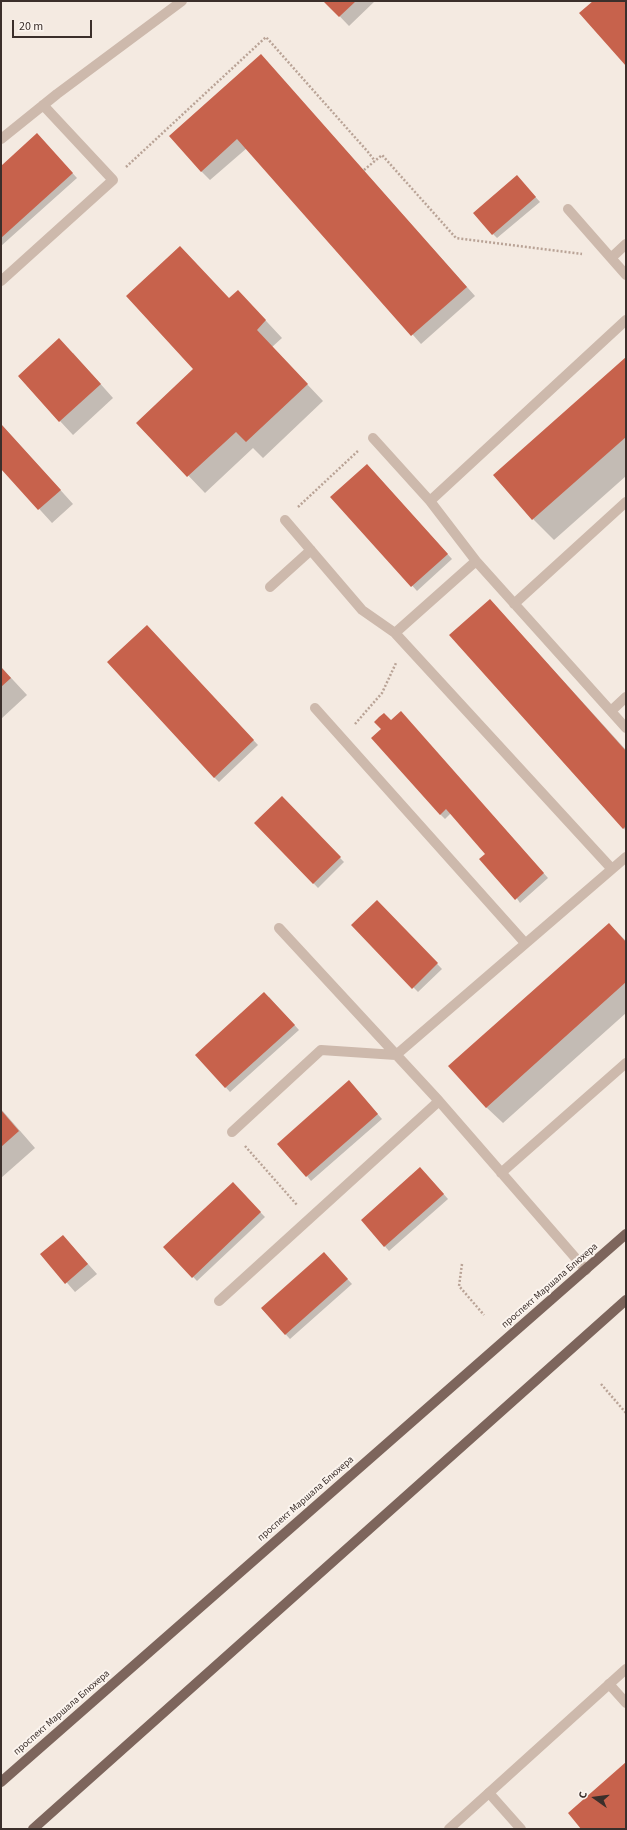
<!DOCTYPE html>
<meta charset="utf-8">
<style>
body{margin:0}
#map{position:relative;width:627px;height:1830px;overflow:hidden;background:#f4eae1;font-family:"Source Sans 3",sans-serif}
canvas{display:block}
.frame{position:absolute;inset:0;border:2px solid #3b2f2b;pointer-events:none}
.north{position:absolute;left:575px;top:1778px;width:40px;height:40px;-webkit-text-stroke:3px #fbf4ee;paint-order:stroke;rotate:284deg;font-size:11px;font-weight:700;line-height:16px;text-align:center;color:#3b2f2b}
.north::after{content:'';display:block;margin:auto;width:14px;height:18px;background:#3b2f2b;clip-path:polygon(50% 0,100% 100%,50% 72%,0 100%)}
.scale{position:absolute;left:12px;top:20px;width:80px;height:18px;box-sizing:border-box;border:2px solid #3b2f2b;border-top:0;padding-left:5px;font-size:12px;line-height:14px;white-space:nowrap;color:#3b2f2b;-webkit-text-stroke:3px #fbf4ee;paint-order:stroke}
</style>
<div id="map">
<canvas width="627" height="1830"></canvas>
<div class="frame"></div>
<div class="north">С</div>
<div class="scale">20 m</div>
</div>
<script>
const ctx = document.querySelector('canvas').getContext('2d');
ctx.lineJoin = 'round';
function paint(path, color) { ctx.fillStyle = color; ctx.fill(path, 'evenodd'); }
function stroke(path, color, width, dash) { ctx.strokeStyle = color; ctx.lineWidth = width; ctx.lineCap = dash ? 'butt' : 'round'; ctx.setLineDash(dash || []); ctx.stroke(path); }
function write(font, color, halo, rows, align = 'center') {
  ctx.font = font + ' "Source Sans 3",sans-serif'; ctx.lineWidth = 4; ctx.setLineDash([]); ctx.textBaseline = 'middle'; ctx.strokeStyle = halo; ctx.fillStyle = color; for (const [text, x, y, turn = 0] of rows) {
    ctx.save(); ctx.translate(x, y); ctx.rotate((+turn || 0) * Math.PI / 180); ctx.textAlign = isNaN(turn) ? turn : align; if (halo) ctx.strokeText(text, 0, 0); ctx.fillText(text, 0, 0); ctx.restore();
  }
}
paint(new Path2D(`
 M325,1H375L349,26Z
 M261,55L475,296L421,344L247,148L210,180L201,171Z
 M41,139L77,178L1,246V167Z
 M521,181L540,202L497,238L493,234Z
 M230,299L254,308L282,338L272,347L323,401L263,458L253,448L205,493L138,423L195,369Z
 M73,353L113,398L73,435L19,377Z
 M626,359V476L554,540L533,519Z
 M1,424L73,504L52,523L1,467Z
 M372,470L452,559L417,591L332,497Z
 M490,600L626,750V831L451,635Z
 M151,631L258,745L219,782L214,777Z
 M1,667L27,695L1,719Z
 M405,717L548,878L520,903L487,854L451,813L445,819L440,814L391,721Z
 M282,798L344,862L318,888L256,823Z
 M377,901L442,969L418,992L352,925Z
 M609,924L626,941V1013L503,1123L486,1107Z
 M269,997L299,1030L230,1092L196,1055Z
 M353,1086L382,1119L311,1181L307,1176Z
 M1,1109L35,1148L1,1178Z
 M425,1173L448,1199L389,1251L362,1220Z
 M233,1184L265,1217L197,1281L165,1247Z
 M63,1236L97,1274L75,1292L42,1254Z
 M328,1258L352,1284L290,1339L262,1309Z`), '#0003');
paint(new Path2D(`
 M323,1H356L339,17Z
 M593,1H626V66L579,13Z
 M261,54L467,287L411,336L237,139L201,172L169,136Z
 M37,133L73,173L1,238V166Z
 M517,175L536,197L492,235L473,213Z
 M180,246L229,298L238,290L266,320L257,330L308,384L246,442L236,432L187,477L136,423L193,369L126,296Z
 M59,338L101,384L59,422L18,376Z
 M626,357V437L532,520L493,475Z
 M1,424L61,490L38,510L1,469Z
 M367,464L448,554L411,587L330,497Z
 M490,599L626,751V826L623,829L449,635Z
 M147,625L254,740L214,778L107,662Z
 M1,667L11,678L1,687Z
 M401,711L544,873L515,900L479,859L485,854L446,809L440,815L371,738L381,729L374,722L379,717L384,713L391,720Z
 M282,796L341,857L313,884L254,823Z
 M377,900L438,963L412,989L351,925Z
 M609,923L626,942V982L486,1108L448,1066Z
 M264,992L295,1025L225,1088L195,1055Z
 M349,1080L378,1114L306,1177L277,1144Z
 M1,1110L19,1131L1,1147Z
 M420,1167L444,1194L384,1247L361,1220Z
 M233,1182L261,1212L192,1278L163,1247Z
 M63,1235L88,1264L65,1284L40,1254Z
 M324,1252L348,1279L285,1335L261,1308Z
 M626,1762V1829H581L568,1813Z`), '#c7624c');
stroke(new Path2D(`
 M126,167L266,37L368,152L375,161
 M364,170L382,155L456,238L582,254
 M298,507L359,450
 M355,724L382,693L396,663
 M245,1146L297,1205
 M462,1264L459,1286L484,1315
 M601,1384L626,1413`), '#b9a396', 2.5, [2, 2]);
stroke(new Path2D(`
 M1,139L57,94L182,1
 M568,209L611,258
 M626,244L611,258L626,275
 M1,281L113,180L43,105
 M373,438L430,501L476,561L626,728
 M430,501L626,320
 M285,520L362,610L395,633L611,868
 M270,587L311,550
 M514,604L626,502
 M395,633L476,561
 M315,708L525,943
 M611,711L626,697
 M279,928L439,1101L586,1270
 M232,1132L321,1050L396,1055L626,857
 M501,1173L626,1063
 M219,1301L439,1101
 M609,1684L626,1703
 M489,1793L521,1829`), '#cdb9ac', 10);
stroke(new Path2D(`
 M449,1829L626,1669`), '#cdb9ac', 10);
stroke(new Path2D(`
 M1,1782L626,1234
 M33,1829L626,1300`), '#7d655c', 10);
write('10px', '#3b2f2b', '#fbf4ee', [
 ["проспект Маршала Блюхера",550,1286,-41],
 ["проспект Маршала Блюхера",306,1499,-41],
 ["проспект Маршала Блюхера",62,1713,-41]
]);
</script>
